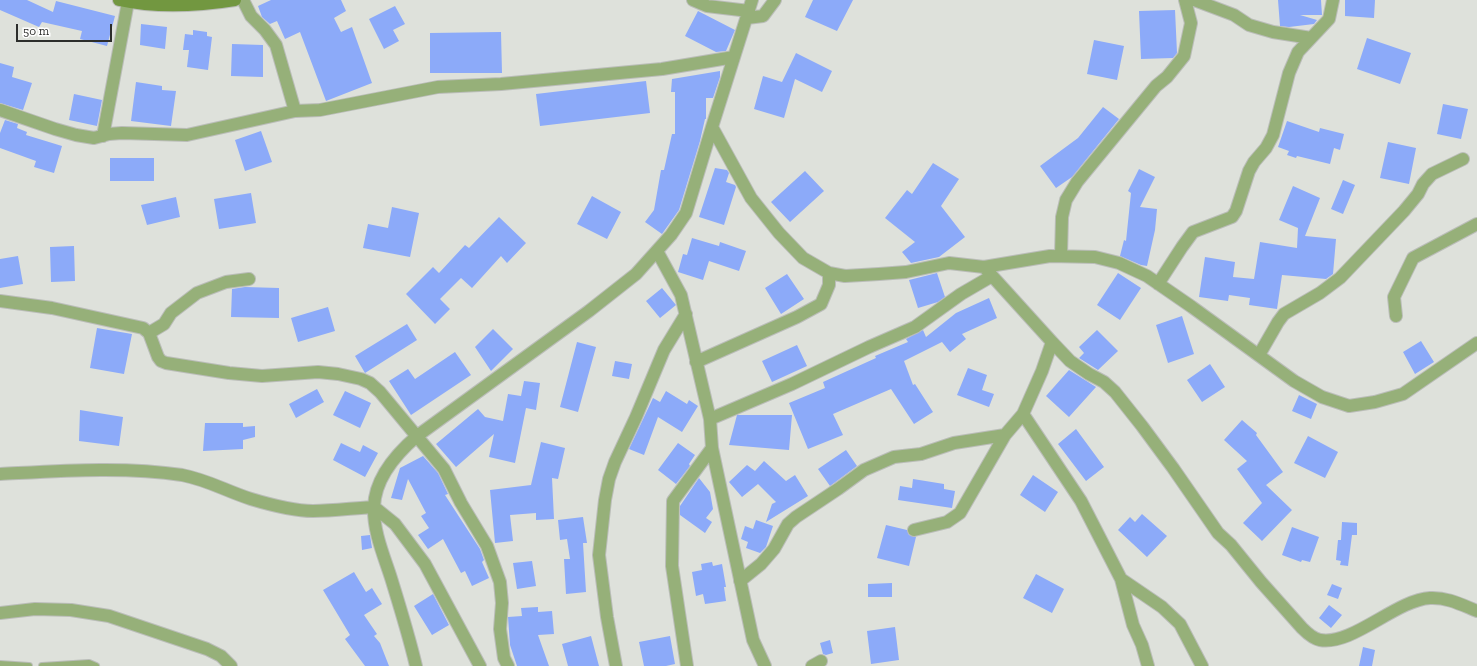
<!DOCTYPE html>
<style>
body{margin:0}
#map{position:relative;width:1477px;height:666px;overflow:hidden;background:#dee1db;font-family:"Zilla Slab",serif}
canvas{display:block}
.scale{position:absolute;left:16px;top:24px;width:96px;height:18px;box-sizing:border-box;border:2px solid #2c2d2b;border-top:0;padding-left:5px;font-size:12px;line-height:14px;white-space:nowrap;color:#2c2d2b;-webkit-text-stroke:3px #fff;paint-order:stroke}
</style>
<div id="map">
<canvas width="1477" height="666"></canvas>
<div class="scale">50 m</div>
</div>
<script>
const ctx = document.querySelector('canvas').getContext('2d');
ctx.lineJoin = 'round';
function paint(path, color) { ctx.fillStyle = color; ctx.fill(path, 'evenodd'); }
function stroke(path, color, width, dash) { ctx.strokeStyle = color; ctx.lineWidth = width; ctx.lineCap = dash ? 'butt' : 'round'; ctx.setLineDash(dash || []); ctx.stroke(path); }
paint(new Path2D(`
 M0,0H27L53,12L56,1L115,16L107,46L80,39L82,31L42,22L39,27L0,10Z
 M271,0H341L346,11L334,18L341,32L352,27L372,83L326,101L300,32L285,39L277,21L270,24L262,17L258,6Z
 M813,0H853L837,31L805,17Z
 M1278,0H1321L1322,15H1300L1317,20L1314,24L1289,27L1280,26Z
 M1345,0H1375L1374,18L1345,16Z
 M395,6L405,24L393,30L399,41L384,49L369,19Z
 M1175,10L1177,53L1173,58L1141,59L1139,11Z
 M698,11L735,30L726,51L716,52L685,36Z
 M141,24L167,27L165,49L140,45Z
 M193,30L207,32V36L212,37L208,70L187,67L189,50H183L185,34L193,35Z
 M501,32L502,73H430V33Z
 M1367,38L1411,53L1400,84L1357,69Z
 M1094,40L1124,46L1117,80L1087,74Z
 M232,44L263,45V77L231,76Z
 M796,53L832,71L822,92L795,79L784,118L754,109L763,76L782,82Z
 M0,63L14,67L12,77L32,83L23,110L0,103Z
 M720,71V77L713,98H706V119H705L700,141L679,210L662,234L645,222L654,210L661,170H664L672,134H675V92H671L672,79Z
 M646,81L650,113L540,126L536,94Z
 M136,82L162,86V90L176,91L171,126L131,121Z
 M74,94L102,100L97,126L69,120Z
 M1443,104L1468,109L1461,139L1437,134Z
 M1103,107L1119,119L1072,177L1056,188L1040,166L1078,138Z
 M5,120L18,124L17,128L27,132L26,135L62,146L54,173L34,167L36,161L0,148V133Z
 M1287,121L1319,132L1320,128L1344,134L1340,150L1334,148L1330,164L1297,156L1296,158L1287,155L1289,151L1278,147Z
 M261,131L272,162L245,171L235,140Z
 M1388,142L1416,148L1409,184L1380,178Z
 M110,158H154V181H110Z
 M933,163L959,179L941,206L965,237L939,257L911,263L902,252L915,242L885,218L907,190L912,194Z
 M715,168L727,170L729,173L726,182L735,185L736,187L724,225L699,217Z
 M1139,169L1155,177L1140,207L1157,209L1155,230L1147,266L1141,265L1120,256L1124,240L1126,241L1131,193L1128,191Z
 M805,171L824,191L790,222L771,202Z
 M1343,180L1355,185L1343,214L1331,209Z
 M1293,186L1320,198L1305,236L1336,239L1333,274L1326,279L1282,275L1277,309L1249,305L1250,298L1229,295L1228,301L1199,297L1205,257L1235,262L1233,277L1254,279L1260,242L1297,248L1298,228L1279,220Z
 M251,193L256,223L219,229L214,199Z
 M592,196L621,212L607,239L577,224Z
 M176,197L180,217L147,225L141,205Z
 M392,207L419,213L410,257L363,248L368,224L388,228Z
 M499,217L526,243L507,263L501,256L472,288L461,278L440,299L450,309L435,324L406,294L433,267L439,273L465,245L469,248Z
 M692,238L719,246L720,242L746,251L739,271L709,261L703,280L678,272L683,254L687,255Z
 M74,246L75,281L51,282L50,247Z
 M18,256L23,284L0,288V259Z
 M937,273L945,297L938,302L918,308L909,280Z
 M1118,273L1141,288L1120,320L1097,305Z
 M787,274L804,299L781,314L765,288Z
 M245,287L279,288V318L231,317L232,289Z
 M662,288L676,305L660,318L646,301Z
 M989,298L997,318L962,334L966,339L950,352L942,342L904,361L913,385L915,384L933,412L914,424L891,389L833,414L843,435L808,449L789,403L825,388L823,382L876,358L875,356L908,342L906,339L923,330L926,337L956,313Z
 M328,307L335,331L298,342L291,318Z
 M1182,316L1194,354L1168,363L1156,325Z
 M407,324L417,340L365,373L355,356Z
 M97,328L132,334L124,374L90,368Z
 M493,329L513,349L491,371L475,347Z
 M1097,330L1118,351L1098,370L1079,358L1084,353L1079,347Z
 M1421,341L1434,362L1415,374L1403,352Z
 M577,342L596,347L578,412L560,407Z
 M797,345L807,366L772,382L762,361Z
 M455,352L471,375L411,415L389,381L408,369L415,379Z
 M615,361L632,364L629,379L612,376Z
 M1210,364L1225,387L1202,402L1187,380Z
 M968,368L987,375L982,390L994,394L989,407L957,395Z
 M1069,370L1096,387L1069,417L1046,396Z
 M524,381L540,383L536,410L526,408L515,463L489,457L494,434L456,467L436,444L478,409L485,417L503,421L508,394L521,396Z
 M317,389L324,402L296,418L289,404Z
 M345,391L371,403L360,428L333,415Z
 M666,391L687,404L689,400L698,406L682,432L658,417L644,455L629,449L653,398L660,402Z
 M1299,395L1317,404L1311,419L1292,411Z
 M80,410L123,417L119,446L79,441Z
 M737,415H792L789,450L729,445Z
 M1242,420L1257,433L1256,435L1283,472L1266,485L1292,510L1262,541L1243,523L1262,503L1237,469L1247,461L1224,440Z
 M205,423H243V427L255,426V437L243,440V449L203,451Z
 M1076,429L1104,467L1086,481L1058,444Z
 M1308,436L1338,452L1325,478L1294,463Z
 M541,442L565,448L558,479L552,478L554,519L536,520V513L510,515L513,541L495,543L490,490L531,485Z
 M341,443L360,452L363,445L378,453L365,477L333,460Z
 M678,443L695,455L689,464L690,466L676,484L658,470Z
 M846,450L857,466L830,486L818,469Z
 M423,456L438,473L448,494L445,495L480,549L484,560L482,562L489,578L472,586L465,571L461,573L443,539L428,549L418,535L429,528L421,516L426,513L408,479L402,500L391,498L400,468Z
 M764,461L786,481L795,475L808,496L766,522L772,504L776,502L758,484L742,497L729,482L747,465L755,471Z
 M1033,475L1058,492L1045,512L1020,495Z
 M699,478L710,492L713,509L706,518L712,522L705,533L680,515V506Z
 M913,479L944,484V489L955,491L952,508L898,500L900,486L912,488Z
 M1142,514L1167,536L1147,557L1118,530L1130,517L1135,522Z
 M583,517L587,543H583L586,592L566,594L564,559H570L567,539L560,540L558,520Z
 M756,520L773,526L766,547L760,553L746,548L748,542L741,539L745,526L753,529Z
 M1342,522L1357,523V535H1352L1348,566L1340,565L1341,561L1336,560L1338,540H1341Z
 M886,525L907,530L909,535L916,537L909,566L877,558Z
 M1292,527L1319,537L1310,562L1302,560L1301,562L1282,555Z
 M370,535L372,548L362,550L361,536Z
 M532,561L536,586L517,589L513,563Z
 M712,562L713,566L722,564L726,587H724L726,601L705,604L703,594L696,596L692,572L702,570L701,564Z
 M354,572L366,592L372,588L382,604L364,615L377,634L374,636L380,643L389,666H365L345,639L350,635L323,590Z
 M1036,574L1064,589L1052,613L1023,598Z
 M892,583V597H868V584Z
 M1332,584L1342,588L1338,599L1327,595Z
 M433,594L449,625L432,635L414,606Z
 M1329,605L1342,615L1331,628L1319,618Z
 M538,607V612L552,611L554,634L538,635L549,666H517L510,645L508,617L522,616L521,608Z
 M895,627L899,660L871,664L867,631Z
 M591,636L599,666H568L562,644Z
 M670,636L675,664L666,666H644L639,642Z
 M830,640L833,653L826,655L823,654L820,643Z
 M1363,647L1375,650L1372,666H1359Z`), '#8caaf9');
const lane = new Path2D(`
 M0,664L29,666
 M42,666L89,663L96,666`);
const street = new Path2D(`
 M243,0L251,16L265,30L276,45L295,111L320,110L438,87L501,84L662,69L734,57
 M693,0L707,6L749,11
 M1194,0L1234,15L1249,25L1273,32L1311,38
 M747,18L763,16L775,0
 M0,110L55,129L76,135L94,138L109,134L122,133L187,135L295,111
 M712,127L751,198L779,233L803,258L829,273L845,276L879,274L906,272L949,263L984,267L1050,256L1095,257L1119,263L1147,276L1192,307L1294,381L1322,397L1349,406L1375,402L1403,394L1477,343
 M103,136L128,2
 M657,251L681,295L710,419L712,448L753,640L765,666
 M1061,256L1062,217L1066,200L1077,182L1156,86L1167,77L1184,56L1191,23L1185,0
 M984,267L1052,342L1042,371L1023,414L1081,501L1121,579L1133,625L1142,645L1148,666
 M1158,284L1182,247L1193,232L1232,217L1236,211L1249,171L1254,162L1266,148L1273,135L1289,73L1298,52L1329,19L1333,0
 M0,301L52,308L143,328L149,333L158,357L161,361L166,363L229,373L262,376L318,372L338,374L361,379L370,383L380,392L444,469L461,503L487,546L500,582L502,603L500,629L504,658L508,666
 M1396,316L1394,297L1413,258L1477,224
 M149,333L164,324L171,313L197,293L226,282L249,279
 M1052,342L1070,361L1089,374L1104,382L1115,392L1142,426L1173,468L1218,533L1231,545L1261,582L1302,628C1307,633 1314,639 1320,640C1352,646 1396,600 1430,598C1447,597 1462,605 1477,611
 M1259,355L1278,322L1284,314L1320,293L1340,278L1404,211L1418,194L1423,184L1432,174L1463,159
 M696,362L797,317L821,304L829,285V273
 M710,419L792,384L869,347L915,327L961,294L992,276
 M0,474C58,471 124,466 182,475C208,480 226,491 251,499C271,505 293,511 313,511C333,511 354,508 374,507L395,524L425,564L480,666
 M914,530L947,522L960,513L1005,435L1023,414
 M1121,579L1162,607L1180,624L1202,666
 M740,581L761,564L774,549L788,524L796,517L838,489L864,470L894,457L921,454L954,443L1005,435
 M0,613L35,609L71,610L109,616L207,649L221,656L231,666
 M416,666C409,636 400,607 391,578C384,556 373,531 374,507C375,478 396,454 417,436L589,311L636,274L671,235L686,213L712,127L752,0
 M616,666L607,617L599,555L605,500L609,479L615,462L636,417L664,350L686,314
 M687,666L672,566L673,501L712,448
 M812,666L821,661`);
const secondary = new Path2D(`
 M119,0C156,8 198,6 235,0`);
stroke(lane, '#babdb8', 8);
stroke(street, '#babdb8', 14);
stroke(secondary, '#babdb8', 14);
stroke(lane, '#96b079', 6);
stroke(street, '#96b079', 12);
stroke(secondary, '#729740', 12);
</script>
